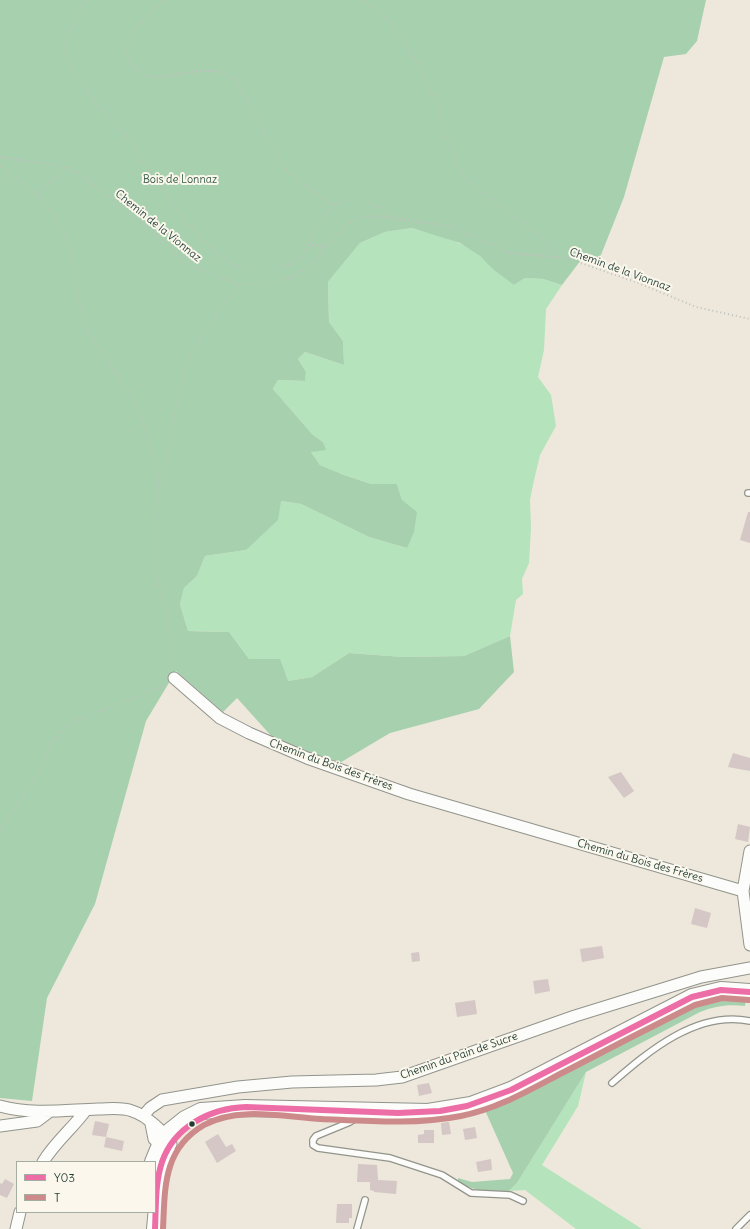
<!DOCTYPE html>
<meta charset="utf-8">
<style>
body{margin:0}
#map{position:relative;width:750px;height:1229px;overflow:hidden;background:#ede8db;font-family:Delius,sans-serif}
canvas{display:block}
.legend{position:absolute;left:16px;top:1161px;width:140px;height:52px;box-sizing:border-box;background:#fbf7ec;border:1px solid #a3ada2;margin:0;padding:5px 7px;list-style:none;font-size:12px;color:#1f3d34}
.legend li{display:flex;align-items:center;gap:8px;height:20px}
.legend b{width:20px;border:1px solid #a3ada2}
</style>
<div id="map">
<canvas width="750" height="1229"></canvas>
<ul class="legend">
<li><b style="height:5px;background:#ed6da6"></b>Y03</li>
<li><b style="height:5px;background:#cc8b8a"></b>T</li>
</ul>
</div>
<script>
const ctx = document.querySelector('canvas').getContext('2d');
ctx.lineJoin = 'round';
function paint(path, color) { ctx.fillStyle = color; ctx.fill(path, 'evenodd'); }
function stroke(path, color, width, dash) { ctx.strokeStyle = color; ctx.lineWidth = width; ctx.lineCap = dash ? 'butt' : 'round'; ctx.setLineDash(dash || []); ctx.stroke(path); }
function write(font, color, halo, rows, align = 'center') {
  ctx.font = font + ' Delius,sans-serif'; ctx.lineWidth = 4; ctx.setLineDash([]); ctx.textBaseline = 'middle'; ctx.strokeStyle = halo; ctx.fillStyle = color; for (const [text, x, y, turn = 0] of rows) {
    ctx.save(); ctx.translate(x, y); ctx.rotate((+turn || 0) * Math.PI / 180); ctx.textAlign = isNaN(turn) ? turn : align; if (halo) ctx.strokeText(text, 0, 0); ctx.fillText(text, 0, 0); ctx.restore();
  }
}
paint(new Path2D(`
 M412,228C435,235 461,240 480,256C492,266 502,276 514,285L525,278L543,279L562,285L546,309L544,350L538,377L551,395L556,426L540,455L534,480L530,500L531,528L529,563L522,579L523,594L516,600L510,636L464,656L403,657L349,653L312,677L288,681L249,659L229,632L188,631L180,604L184,588L197,576L205,556L246,550L281,501L301,504L369,537L407,548L402,500L397,484H371L344,475L320,465L311,452L323,442L312,434L273,389L278,380L305,381L306,372L298,359L305,352L344,365L343,341L329,322L328,282L360,243L385,232Z
 M586,1072L578,1106L542,1165L642,1229H576L525,1190L509,1191L517,1183Z`), '#b5e3bc');
paint(new Path2D(`
 M0,0H706L697,41L686,54L664,57L624,197L597,265L581,260L562,285L543,279L525,278L514,285L494,270L480,256L460,243L412,228L385,232L360,243L328,282L329,322L343,341L344,365L305,352L298,359L306,372L305,381L278,380L273,389L312,434L323,442L326,450L311,452L320,465L344,475L371,484H397L402,500L417,512L414,532L407,548L369,537L301,504L281,501L278,520L246,550L205,556L197,576L184,588L180,604L188,631L229,632L249,659H280L288,681L312,677L349,653L403,657L464,656L510,636L514,672L479,709L390,733L338,764L274,739L237,698L223,712L176,671L146,721L95,904L47,998L32,1101L0,1098Z
 M709,997H746L745,1006C728,1004 715,1006 700,1012L586,1072L517,1183L509,1191C488,1191 476,1193 458,1181V1178L472,1182L510,1179L513,1173L484,1108Z`), '#a7d1ae');
paint(new Path2D(`
 M748,512H750V543L740,540Z
 M733,753L750,758V771L728,767Z
 M621,772L634,791L624,798L608,777Z
 M738,824L750,827L748,842L735,839Z
 M695,908L711,913L707,928L691,924Z
 M602,946L604,958L582,962L580,949Z
 M419,952L420,961L412,962L411,953Z
 M548,979L550,991L535,994L533,981Z
 M475,1000L477,1014L457,1017L455,1003Z
 M429,1083L432,1093L419,1096L417,1085Z
 M95,1121L109,1124L106,1137L92,1135Z
 M449,1122L451,1134L442,1135L441,1123Z
 M475,1127L477,1138L465,1140L463,1129Z
 M424,1130H434V1143H418V1135L424,1134Z
 M218,1134L226,1147L232,1144L236,1151L217,1163L205,1142Z
 M106,1137L124,1141L122,1151L104,1147Z
 M491,1159L492,1170L478,1172L476,1162Z
 M358,1164L377,1165L378,1180L397,1181L396,1194L374,1192V1191L370,1190V1182H357Z
 M5,1179L14,1184L7,1198L0,1195V1183L2,1184Z
 M337,1204H352V1218H349V1223H336Z`), '#d4c7c5');
const service = new Path2D(`
 M748,493H750
 M612,1083C649,1051 697,1010 750,1021
 M361,1115L350,1122L316,1136L313,1140V1145L318,1148L390,1158L442,1175L471,1193L510,1195L523,1201
 M357,1229L365,1200
 M736,1229L750,1215`);
const minor = new Path2D(`
 M174,678L220,718L249,733L307,758L409,794L743,891
 M750,851L743,891L750,945
 M0,1106C33,1115 65,1110 98,1109C109,1109 122,1107 132,1111C146,1115 164,1132 171,1144
 M143,1116L150,1108L162,1100L238,1087L292,1082L376,1080L402,1077L575,1016L701,977L750,968
 M151,1124L154,1139L167,1148
 M0,1126L37,1121L49,1112
 M43,1162C55,1142 73,1128 86,1110
 M16,1229L20,1212`);
const secondary = new Path2D(`
 M153,1162L160,1145L170,1131L185,1119L201,1111L245,1108L428,1112L471,1105L511,1090L692,997L721,990L750,992
 M155,1229L160,1174L167,1151`);
stroke(service, '#92948c', 8);
stroke(minor, '#92948c', 13);
stroke(secondary, '#92948c', 18);
stroke(new Path2D(`
 M87,0C78,14 62,35 65,52C73,86 104,109 125,135C152,170 206,268 254,271C271,272 289,267 301,255C309,248 313,236 318,226C340,188 365,196 395,218
 M164,0C150,13 121,35 128,56C142,95 183,67 212,71C221,71 227,75 235,80L283,166L295,178L335,206
 M362,0C395,16 427,78 439,112C447,136 453,165 471,184L545,240L557,256
 M0,157L67,167L88,179L196,268L239,284L266,285L292,277L312,264L338,233L353,220L363,217L379,216L452,227L510,253L566,258L636,282L696,307L750,319
 M0,166L37,195L55,215L70,248L75,267L81,313L86,328L130,395L140,414L157,470L159,487L154,554L156,575L168,619L173,668
 M37,195L67,167
 M308,245L328,246
 M159,486C175,446 172,401 188,361C200,332 221,310 239,284
 M0,829L34,780L54,739L65,729L78,720L166,685`), '#bdc0bc', 2, [1, 3]);
stroke(service, '#fcfcfa', 5.5);
stroke(minor, '#fcfcfa', 11);
stroke(secondary, '#fcfcfa', 16);
stroke(new Path2D(`
 M155,1229C156,1207 155,1183 162,1162C174,1127 210,1108 246,1107L398,1113L440,1111L467,1106L511,1090L692,997L721,990L750,992`), '#ed6da6', 6);
stroke(new Path2D(`
 M163,1229C165,1187 163,1149 204,1125C238,1106 284,1117 321,1119C367,1121 415,1125 461,1116C498,1109 531,1089 564,1072C608,1049 651,1027 695,1005L722,998L749,1000`), '#cc8b8a', 6);
for (const [x, y, r, color] of [
 [192,1124,3.5,"#1f3d34"]
]) { const dot = new Path2D(); dot.arc(x, y, r, 0, 2 * Math.PI); ctx.fillStyle = color; ctx.fill(dot); stroke(dot, '#fbf7ec', 1.5); }
write('11px', '#345d4a', '#fbf7ec', [
 ["Bois de Lonnaz",180,180]
]);
write('11px', '#1f3d34', '#fbf7ec', [
 ["Chemin de la Vionnaz",158,226,39],
 ["Chemin de la Vionnaz",620,270,20],
 ["Chemin du Bois des Frères",331,765,20],
 ["Chemin du Bois des Frères",640,861,16],
 ["Chemin du Pain de Sucre",459,1056,-19]
]);
</script>
